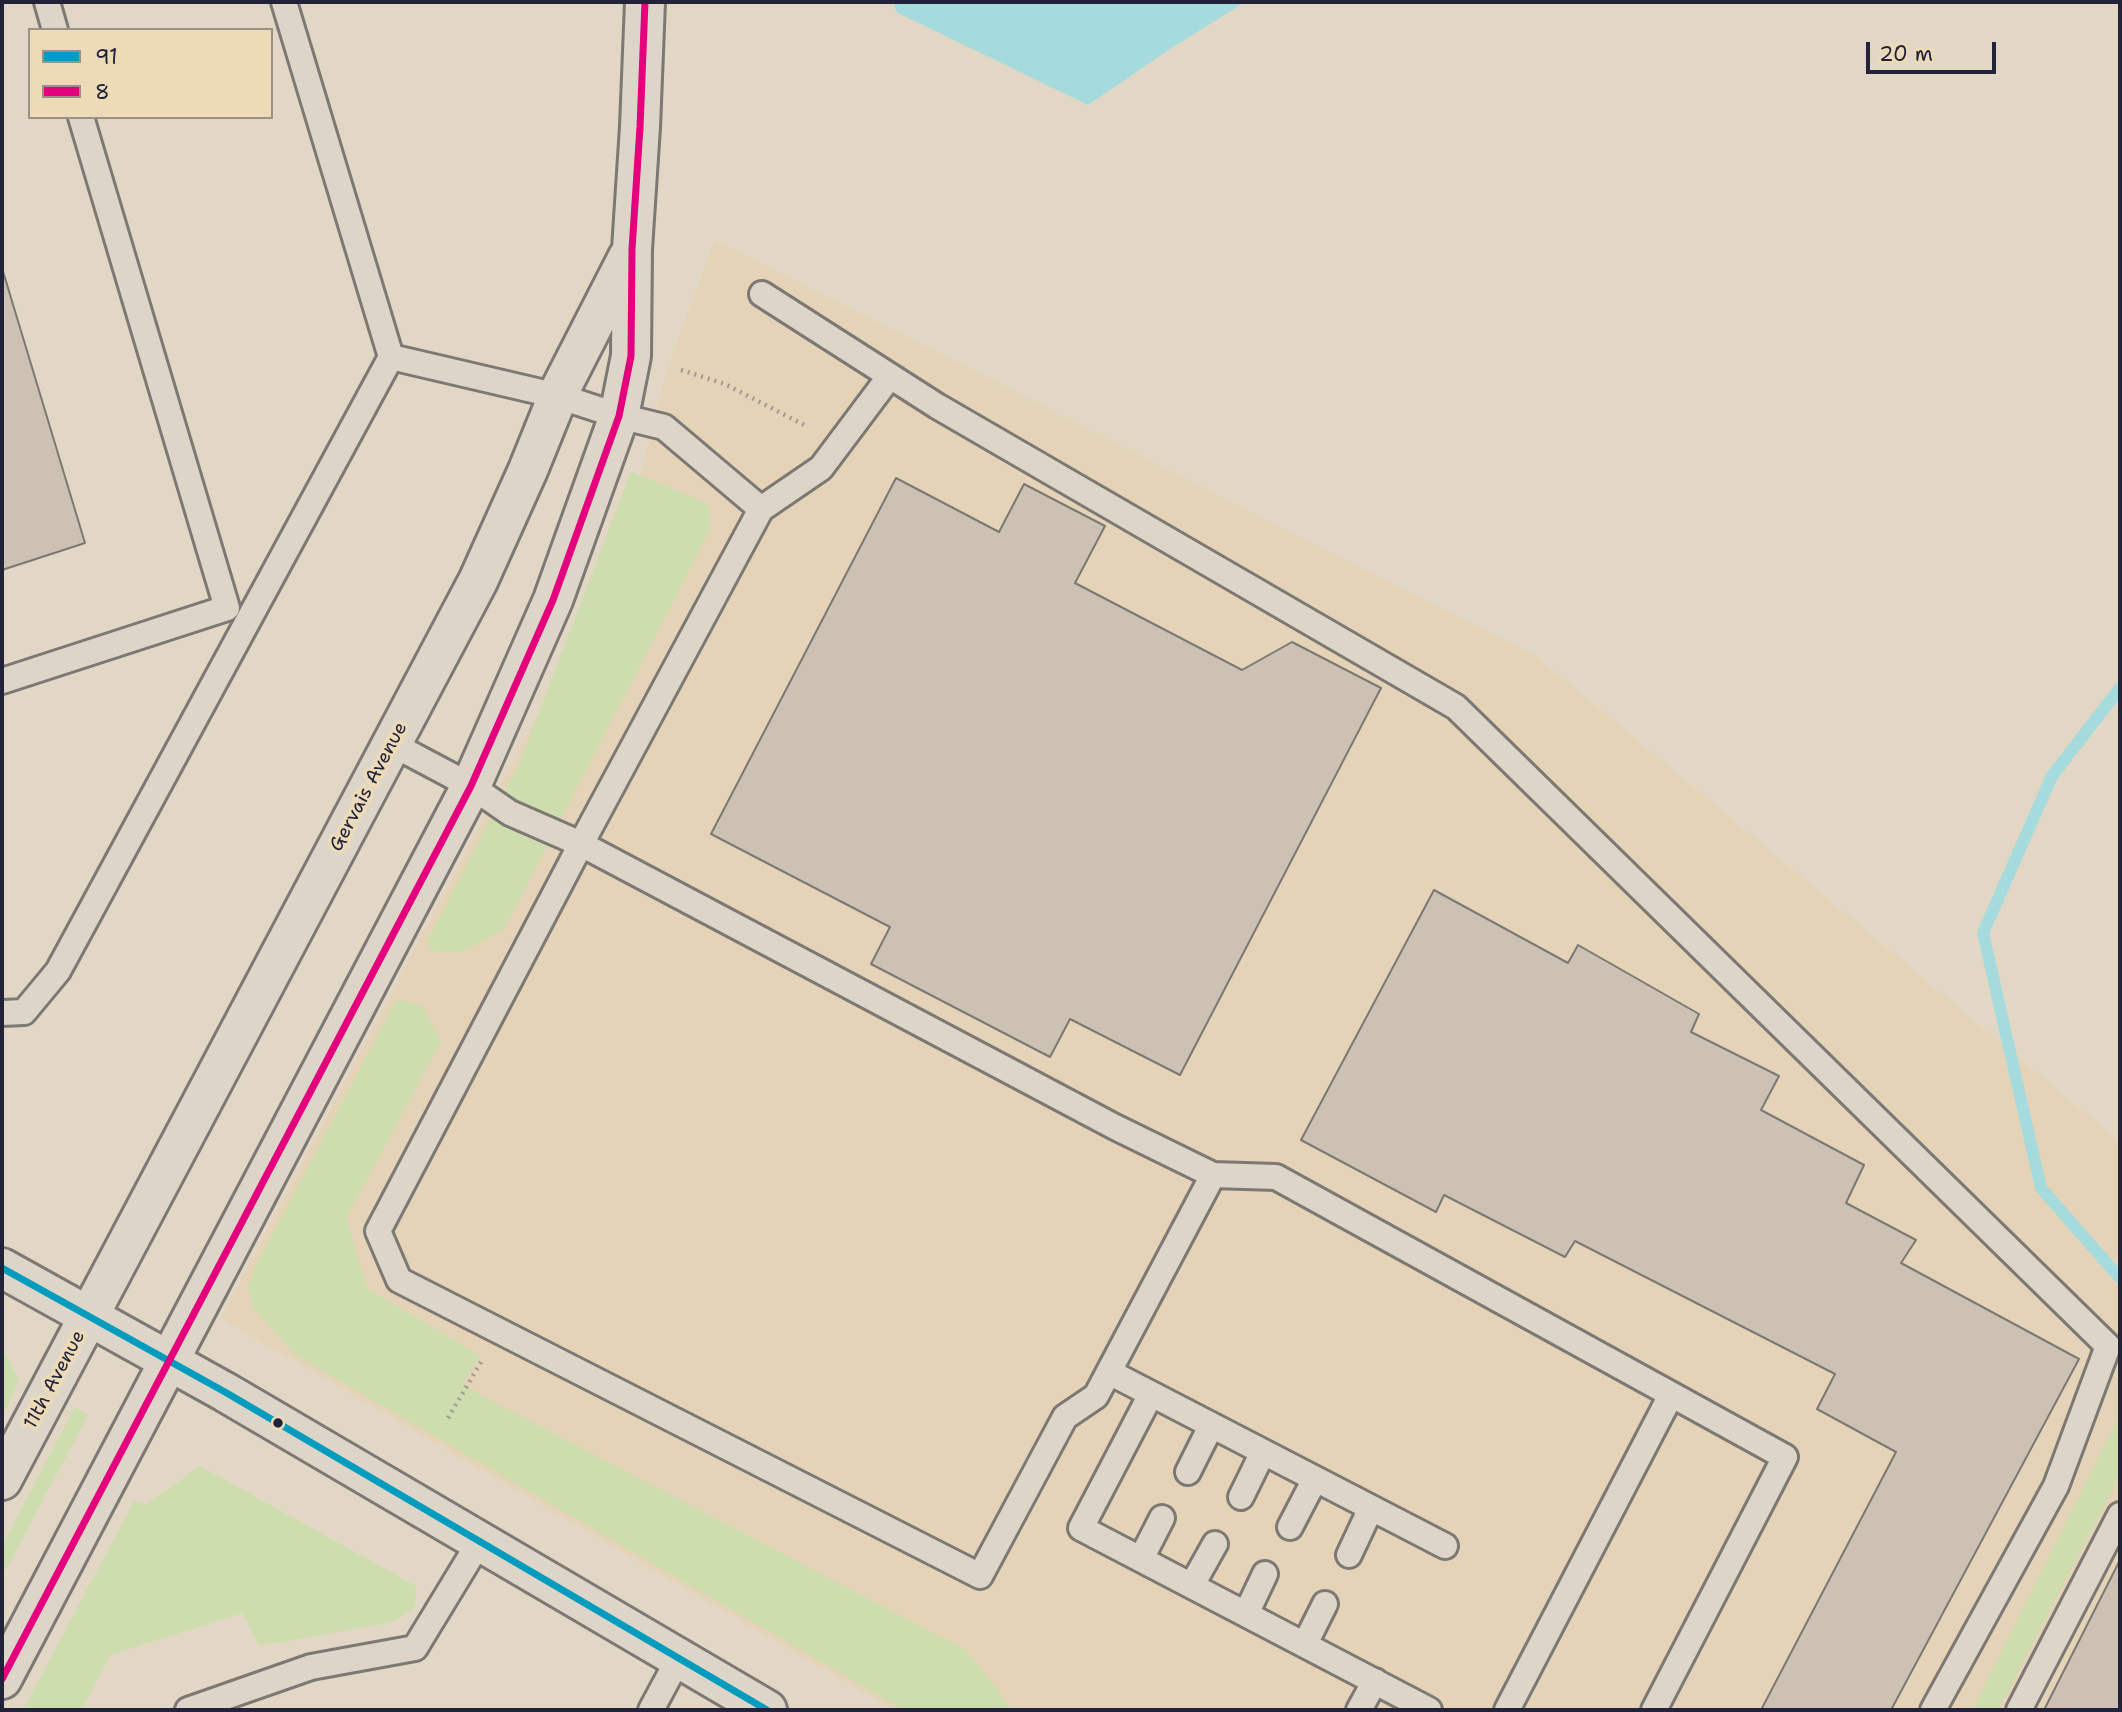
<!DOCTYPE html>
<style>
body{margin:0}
#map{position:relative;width:2122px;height:1712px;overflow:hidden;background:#e1d7c4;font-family:"Shantell Sans",sans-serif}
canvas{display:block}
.frame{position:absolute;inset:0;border:4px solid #22223b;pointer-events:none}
.legend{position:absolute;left:28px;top:28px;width:245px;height:91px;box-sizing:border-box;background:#eddbb8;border:2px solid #9c9186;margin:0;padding:9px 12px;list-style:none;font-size:21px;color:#22223b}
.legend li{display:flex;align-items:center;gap:14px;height:35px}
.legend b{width:35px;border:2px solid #9c9186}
.scale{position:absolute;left:1866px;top:42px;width:130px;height:32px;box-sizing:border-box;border:4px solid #22223b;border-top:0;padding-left:9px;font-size:21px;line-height:24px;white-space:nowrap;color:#22223b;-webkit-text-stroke:5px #eddbb8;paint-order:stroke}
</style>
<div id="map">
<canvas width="2122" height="1712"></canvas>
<div class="frame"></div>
<ul class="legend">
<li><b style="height:9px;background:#039cbf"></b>91</li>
<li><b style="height:9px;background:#e5007d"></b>8</li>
</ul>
<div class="scale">20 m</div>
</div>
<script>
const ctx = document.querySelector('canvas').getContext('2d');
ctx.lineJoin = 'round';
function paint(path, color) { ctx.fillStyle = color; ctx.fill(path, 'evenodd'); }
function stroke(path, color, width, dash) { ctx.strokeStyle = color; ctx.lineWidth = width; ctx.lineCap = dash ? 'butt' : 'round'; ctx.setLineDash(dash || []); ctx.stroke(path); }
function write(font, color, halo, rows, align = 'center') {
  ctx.font = font + ' "Shantell Sans",sans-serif'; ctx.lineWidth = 7; ctx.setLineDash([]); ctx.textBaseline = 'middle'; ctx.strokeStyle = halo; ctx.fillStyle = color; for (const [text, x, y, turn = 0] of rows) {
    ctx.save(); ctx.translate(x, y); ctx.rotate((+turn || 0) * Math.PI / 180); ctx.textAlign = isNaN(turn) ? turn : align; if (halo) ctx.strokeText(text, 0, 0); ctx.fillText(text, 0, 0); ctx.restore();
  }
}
paint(new Path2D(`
 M715,240L1537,657L2120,1142V1710H894L221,1318L575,644L641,474L669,364Z`), '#e5d3b8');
paint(new Path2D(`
 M631,471L708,504L711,528L504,929L461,953L429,950L428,939L520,762Z
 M397,999L423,1006L441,1041L346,1219L368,1289L481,1356L463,1382L477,1393L966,1650L1011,1707L1017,1710H904L296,1355L253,1308L248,1286L255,1267Z
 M2,1346L19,1380L2,1418Z
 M75,1407L88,1415L2,1577V1546Z
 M2120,1414V1475L1998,1710H1972Z
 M200,1466L416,1586L415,1607L394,1622L259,1646L243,1613L110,1655L82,1710H23L134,1501L147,1504Z`), '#ceddae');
paint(new Path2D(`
 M894,2H1245L1173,47L1088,105L896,12Z`), '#a6dbde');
stroke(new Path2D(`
 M2120,688L2052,776L1983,933L2041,1188L2120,1278`), '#a6dbde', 12);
const building = new Path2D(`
 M2,268L85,543L2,570Z
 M896,478L999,532L1024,484L1105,526L1075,583L1242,670L1292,642L1381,688L1180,1075L1070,1019L1050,1057L871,964L890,927L711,834Z
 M1434,890L1568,963L1578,945L1699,1014L1691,1032L1779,1076L1761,1110L1864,1165L1846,1203L1916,1240L1901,1263L2079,1359L1891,1710H1761L1896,1452L1817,1409L1835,1374L1575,1241L1565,1257L1444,1195L1436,1212L1301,1140Z
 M2120,1560V1710H2044Z`);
paint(building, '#cdc1b4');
stroke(building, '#7c7874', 2);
const service = new Path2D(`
 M47,2L55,30
 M284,2L391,357
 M762,294L937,406L1456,707L2108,1346L2056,1486L1933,1710
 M761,509L821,468L890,376
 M2,681L227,608L81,117
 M392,744L471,786L510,813L581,844L378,1231L399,1280L980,1576L1065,1417L1096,1396L1213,1175
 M2,1013L24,1012L58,971L391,357L558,396L619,416L664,427L761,509L581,844L1115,1127L1213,1175L1276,1177L1785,1457L1654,1710
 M1109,1372L1445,1546
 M1151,1394L1081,1528L1429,1710
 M1188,1472L1211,1426
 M1241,1497L1263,1452
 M1290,1527L1315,1479
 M1349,1555L1371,1508
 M1141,1559L1162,1518
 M1192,1585L1215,1544
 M1246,1614L1265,1574
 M1305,1644L1325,1604
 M188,1710L311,1667L415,1648L480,1541
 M651,1710L679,1658
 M1359,1710L1375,1681
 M1507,1710L1671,1395
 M2019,1710L2120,1515`);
const tertiary = new Path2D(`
 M2,1480L478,581L528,470L562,386L628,257
 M2,1679L471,786L553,600L619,416L631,356L632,249L640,127L645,2`);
const secondary = new Path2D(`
 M2,1268L225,1392L767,1710`);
stroke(service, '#7c7874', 30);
stroke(tertiary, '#7c7874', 44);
stroke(secondary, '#7c7874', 44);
stroke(new Path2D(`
 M681,370L725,384L808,427
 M448,1418L481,1362`), '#a09c95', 4.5, [2, 5]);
stroke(service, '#ddd5c8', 24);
stroke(tertiary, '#ddd5c8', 38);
stroke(secondary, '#ddd5c8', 38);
stroke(new Path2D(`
 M2,1268L225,1392L767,1710`), '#039cbf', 7);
stroke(new Path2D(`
 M2,1679L471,786L553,600L619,416L631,356L632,249L640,127L645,2`), '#e5007d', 7);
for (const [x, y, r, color] of [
 [278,1423,6,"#22223b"]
]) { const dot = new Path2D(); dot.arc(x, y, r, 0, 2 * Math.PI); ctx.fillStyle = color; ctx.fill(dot); stroke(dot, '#eddbb8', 2.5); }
write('19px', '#22223b', '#eddbb8', [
 ["Gervais Avenue",369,787,-62],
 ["11th Avenue",55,1380,-62]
]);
</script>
